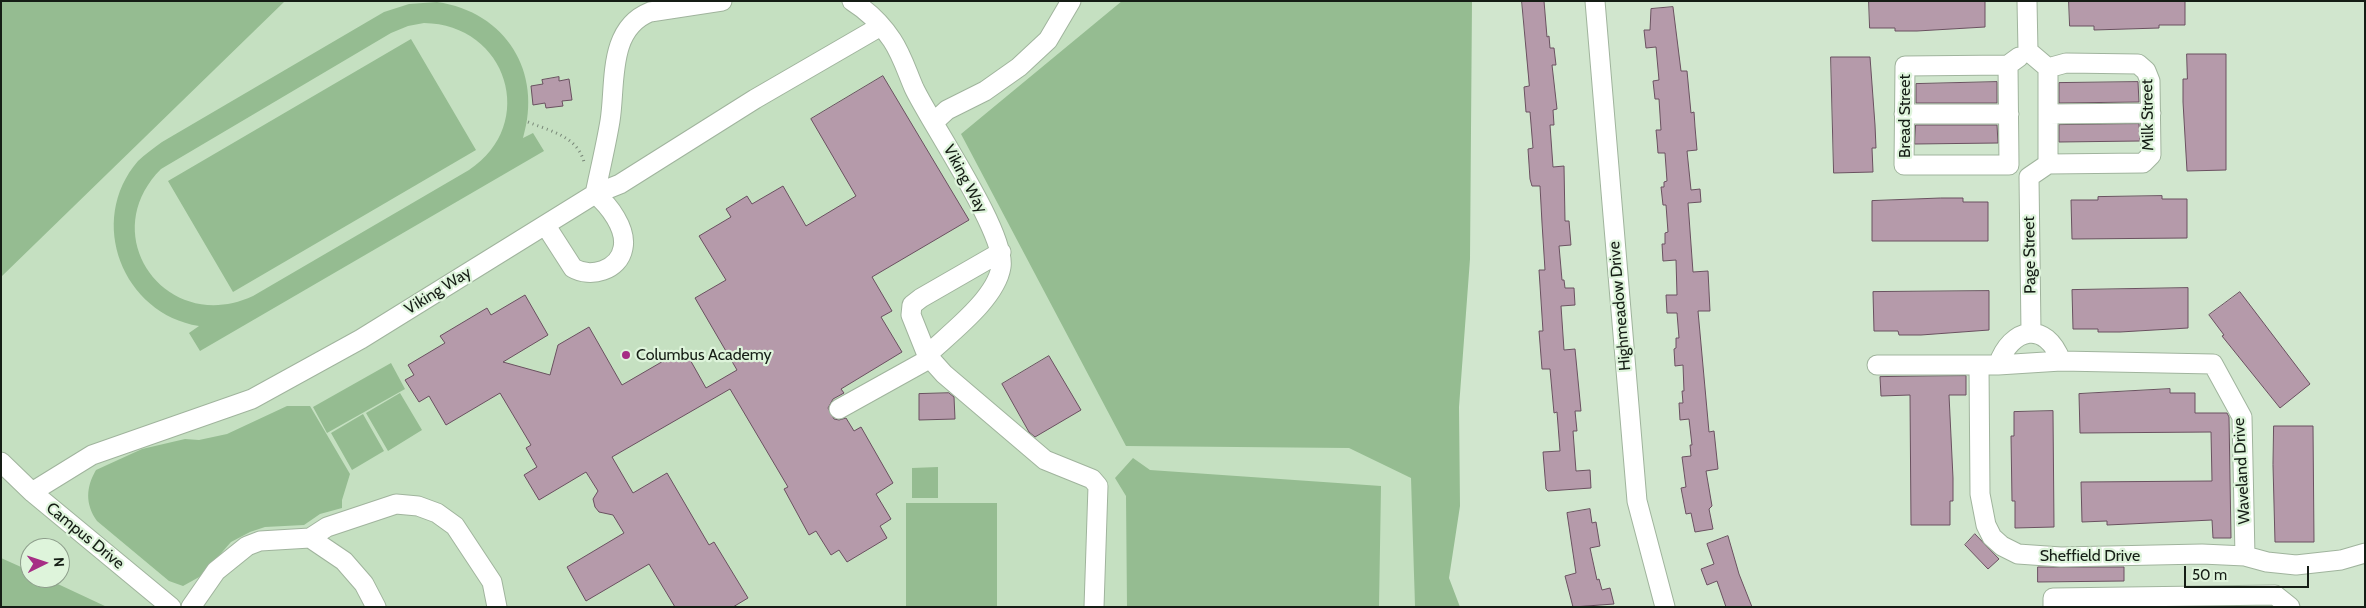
<!DOCTYPE html>
<style>
body{margin:0}
#map{position:relative;width:2366px;height:608px;overflow:hidden;background:#d1e6ce;font-family:Cabin,sans-serif}
canvas{display:block}
.frame{position:absolute;inset:0;border:2px solid #151d15;pointer-events:none}
.north{position:absolute;left:20px;top:538px;width:50px;height:50px;box-sizing:border-box;background:#def4db;border:1px solid #8e9e8c;border-radius:50%;rotate:86deg;font-size:14px;font-weight:700;line-height:20px;text-align:center;color:#151d15}
.north::after{content:'';display:block;margin:auto;width:18px;height:22px;background:#a62e85;clip-path:polygon(50% 0,100% 100%,50% 72%,0 100%)}
.scale{position:absolute;left:2184px;top:566px;width:125px;height:22px;box-sizing:border-box;border:2px solid #151d15;border-top:0;padding-left:6px;font-size:15px;line-height:18px;white-space:nowrap;color:#151d15;-webkit-text-stroke:4px #def4db;paint-order:stroke}
</style>
<div id="map">
<canvas width="2366" height="608"></canvas>
<div class="frame"></div>
<div class="north">N</div>
<div class="scale">50 m</div>
</div>
<script>
const ctx = document.querySelector('canvas').getContext('2d');
ctx.lineJoin = 'round';
function paint(path, color) { ctx.fillStyle = color; ctx.fill(path, 'evenodd'); }
function stroke(path, color, width, dash) { ctx.strokeStyle = color; ctx.lineWidth = width; ctx.lineCap = dash ? 'butt' : 'round'; ctx.setLineDash(dash || []); ctx.stroke(path); }
function write(font, color, halo, rows, align = 'center') {
  ctx.font = font + ' Cabin,sans-serif'; ctx.lineWidth = 4.5; ctx.setLineDash([]); ctx.textBaseline = 'middle'; ctx.strokeStyle = halo; ctx.fillStyle = color; for (const [text, x, y, turn = 0] of rows) {
    ctx.save(); ctx.translate(x, y); ctx.rotate((+turn || 0) * Math.PI / 180); ctx.textAlign = isNaN(turn) ? turn : align; if (halo) ctx.strokeText(text, 0, 0); ctx.fillText(text, 0, 0); ctx.restore();
  }
}
paint(new Path2D(`
 M1,1H1166L1412,478L1415,607H1ZM30,548H60V578H30Z`), '#c5e0c1');
paint(new Path2D(`
 M1,1H285L1,277Z
 M1122,1H1472L1470,259L1459,407L1460,506L1449,578L1460,607H1415L1411,478L1349,448L1126,446L961,134Z
 M437,2C506,12 543,72 523,138L533,133L544,151L200,351L189,333L199,326C123,314 86,221 138,161C145,154 154,148 162,142L384,12L409,4ZM424,23C507,24 539,124 469,170L253,296C167,336 94,236 161,169L391,33L408,26Z
 M411,39L476,150L233,292L168,181Z
 M391,363L405,389L327,433L313,407Z
 M400,393L422,430L388,451L366,413Z
 M287,406H310L350,474L342,500V508L320,514L304,525L265,527L250,532L231,542L201,576L183,586L169,581L97,521C85,504 86,487 96,470L142,449L185,439L199,440L227,434Z
 M363,414L384,451L352,470L331,433Z
 M1133,458L1150,470L1381,486L1379,607H1127L1126,496L1115,478Z
 M938,467V498H912V468Z
 M906,503H997V607H906Z
 M1,558L30,571V578H45L107,607H1Z`), '#95bc91');
const building = new Path2D(`
 M1522,1H1544L1547,37L1549,36L1550,48H1554L1556,65H1552L1557,109L1553,110L1554,125H1550L1553,167L1564,166L1565,221H1569L1571,245L1559,246L1562,280H1564L1565,288H1574L1575,305L1561,306L1564,350L1575,349L1581,411H1575L1577,431H1573L1576,471L1590,470L1591,488L1548,491L1546,489L1543,452L1560,451L1557,412L1554,413L1550,369H1542L1539,331H1543L1539,270H1545L1542,223L1540,186H1532L1530,179L1528,149L1533,148L1530,112H1526L1524,87L1529,86Z
 M1869,1H1985V27L1917,31H1895V28H1870Z
 M2069,1H2185V25H2159V28L2094,30V26H2070Z
 M1673,7L1681,71H1687L1691,113L1694,112L1695,127L1697,150L1687,151L1691,190L1700,189L1701,202L1688,203L1693,272L1708,271L1710,311H1698L1709,432L1714,431L1718,469L1706,471L1712,506L1709,509L1713,529L1695,532L1691,513L1686,514L1681,488L1686,487L1682,457L1691,456L1690,445H1692L1689,419L1680,420L1679,403H1683L1682,391H1684L1683,365L1675,366L1674,349L1676,348V338H1679L1677,313H1667L1666,295H1677L1676,260L1663,261L1662,244H1665V233L1668,232L1666,205H1663L1661,187H1664V182L1667,181L1665,153H1658L1657,140L1656,130H1661L1659,99H1655L1653,81L1659,80L1656,47L1646,48L1644,30H1650L1651,9Z
 M2187,54H2226V170L2187,171L2183,102V79H2187Z
 M1831,57H1870L1875,125L1876,148H1872L1873,172L1834,173Z
 M883,76L969,220L872,277L892,311L881,317L902,352L841,389L844,393L833,399L828,408L834,419L839,420L846,418L854,431L861,427L893,483L876,494L891,519L880,526L887,538L847,562L839,550L831,555L816,531L809,535L784,489L788,487L730,389L612,457L633,493L667,473L709,545L714,542L748,598L733,607H675L649,564L586,601L567,567L624,533L613,515L599,512L595,507L593,499L598,491L586,472L539,500L524,475L537,467L526,448L531,445L500,393L446,425L429,396L419,402L405,380L414,375L408,365L445,343L440,336L487,308L491,315L525,295L548,335L503,362L550,375L558,345L589,327L622,385L684,349L706,388L737,370L695,298L726,280L699,236L731,217L726,209L747,196L752,204L783,186L806,226L856,196L811,119Z
 M559,77V81L569,79L572,100L562,101L563,106L546,108L545,103L533,105L531,86L543,84L542,80Z
 M1997,82V103H1916V84Z
 M2138,82L2139,102L2059,103V83Z
 M2139,124L2140,141L2059,142V125Z
 M1916,125H1997L1998,143L1915,144Z
 M2162,196V199H2187V238L2072,239L2071,200H2098V197Z
 M1941,198H1963V202H1988V241H1872V201Z
 M2188,288V328L2120,332H2098V329H2073L2072,290Z
 M1989,291V330L1921,335H1899L1898,331H1874L1873,292Z
 M2240,292L2310,384L2280,408L2222,336L2224,335L2209,315Z
 M1049,356L1081,410L1035,437L1029,432L1002,384Z
 M1966,376V395H1949L1953,478V501H1950V525H1911L1910,395L1881,396L1880,377Z
 M2170,389V393H2195V413H2227L2229,417L2231,538H2213L2212,520L2129,524L2107,525V521L2082,522L2081,482L2212,481L2211,432L2080,433L2079,394Z
 M949,393L954,397L955,419L919,420V394Z
 M2053,411L2054,527L2015,528V501H2012L2011,436H2014V412Z
 M2274,426H2313L2314,542H2275L2273,465Z
 M1590,509L1592,523L1596,522L1600,546L1590,548L1597,580L1599,579L1602,590L1610,588L1614,604L1573,607L1565,576L1576,573L1567,513Z
 M1975,534L1999,559L1988,569L1965,545Z
 M1728,536L1739,574L1752,607H1726L1717,581L1707,585L1701,569L1714,564L1707,544Z
 M2038,567H2124V581L2038,582Z`);
paint(building, '#b59aaa');
stroke(building, '#6a5160', 1);
const minor = new Path2D(`
 M852,1C868,11 882,25 892,40C902,55 907,72 914,88C931,124 1007,234 1001,267C996,299 950,333 927,355
 M1595,1L1637,501L1665,607
 M2027,1L2028,51L2048,68V164L2029,177L2031,332
 M2008,65L1905,66L1904,165H2009
 M2048,68L2066,63L2138,64L2146,71L2150,81L2151,155L2143,163L2048,164
 M1904,114H2009
 M2048,114L2151,113
 M934,122L947,110L985,91L1019,67L1048,40L1071,1
 M2009,165L2008,65L2019,57
 M546,226L573,268C590,278 619,271 623,248C627,229 609,205 595,194L620,184L755,99L881,26
 M1001,252L921,298L912,305L911,315L927,355L944,374L1045,460L1092,479L1098,486L1094,607
 M1877,365H1998L2061,361L2213,364L2242,417L2245,556
 M1979,365L1980,494L1986,525L1992,537L2002,546L2018,554L2061,557L2202,554L2245,556L2267,562L2296,565L2341,560L2365,553
 M1998,365C2011,327 2046,320 2061,361
 M839,409L929,359
 M1,462L32,492L171,607
 M32,492L92,455L252,399L361,339L595,194C600,170 606,145 610,121C616,85 607,29 650,12L722,1
 M310,538L327,527L396,504L418,506L437,513L455,526L492,582L497,607
 M191,607L216,571L247,546L260,541L310,538L344,561L364,584L376,607
 M2053,607V598L2275,595L2290,607`);
stroke(minor, '#a0b49d', 21);
stroke(new Path2D(`
 M528,122C550,131 577,136 584,162`), '#798878', 3, [1, 4]);
stroke(minor, '#fff', 19);
for (const [x, y, r, color] of [
 [626,355,5,"#a62e85"]
]) { const dot = new Path2D(); dot.arc(x, y, r, 0, 2 * Math.PI); ctx.fillStyle = color; ctx.fill(dot); stroke(dot, '#def4db', 2); }
write('16px', '#151d15', '#def4db', [
 ["Milk Street",2148,115,-91],
 ["Bread Street",1905,116,-90],
 ["Viking Way",965,179,62],
 ["Page Street",2030,255,-91],
 ["Viking Way",438,291,-32],
 ["Highmeadow Drive",1620,306,-95],
 ["Waveland Drive",2242,471,-93],
 ["Campus Drive",85,536,39],
 ["Sheffield Drive",2090,556]
]);
write('16px', '#151d15', '#def4db', [
 ["Columbus Academy",636,355]
], 'left');
</script>
